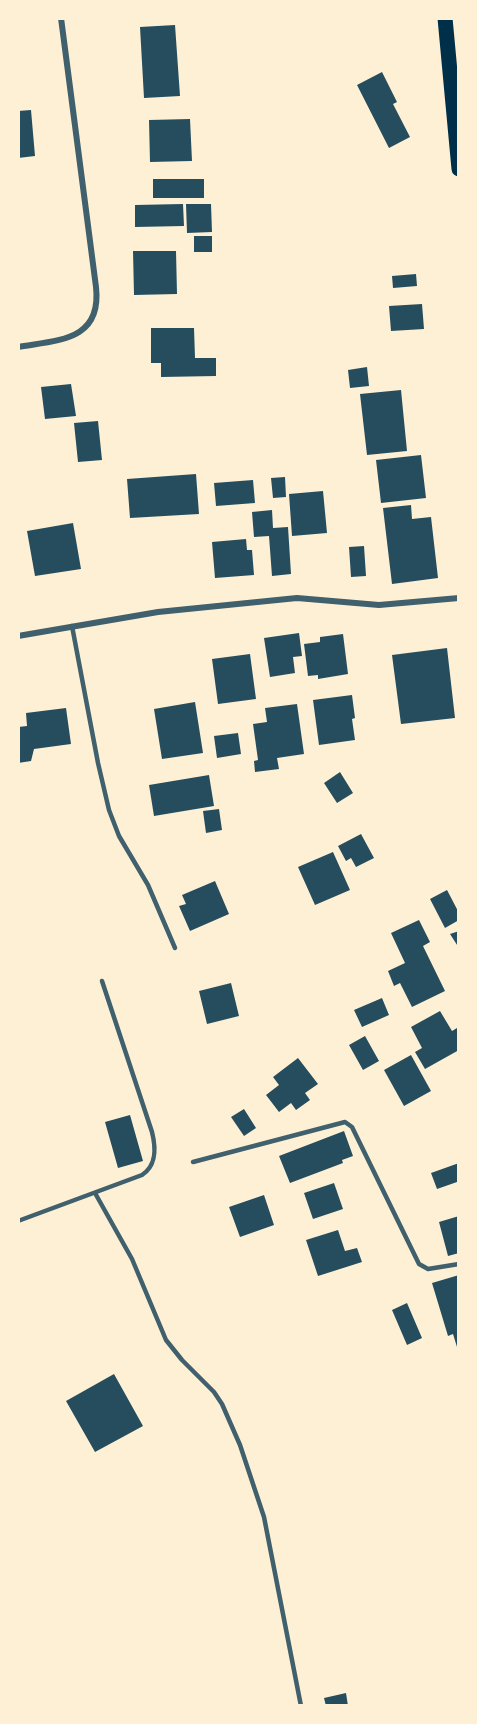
<!DOCTYPE html>
<style>
body{margin:0}
#map{position:relative;width:477px;height:1724px;overflow:hidden;background:#fdf0d5;font-family:Barlow,sans-serif}
canvas{display:block}
.frame{position:absolute;inset:0;border:20px solid #fdf0d5;pointer-events:none}
</style>
<div id="map">
<canvas width="477" height="1724"></canvas>
<div class="frame"></div>
</div>
<script>
const ctx = document.querySelector('canvas').getContext('2d');
ctx.lineJoin = 'round';
function paint(path, color) { ctx.fillStyle = color; ctx.fill(path, 'evenodd'); }
function stroke(path, color, width, dash) { ctx.strokeStyle = color; ctx.lineWidth = width; ctx.lineCap = dash ? 'butt' : 'round'; ctx.setLineDash(dash || []); ctx.stroke(path); }
paint(new Path2D(`
 M175,25L180,96L144,98L140,27Z
 M382,72L397,102L393,104L410,137L389,148L357,85Z
 M31,110L35,156L18,158V111Z
 M190,119L192,161L150,162L149,120Z
 M153,179H204V198H153Z
 M183,204L184,226L135,227V205Z
 M186,204H211L212,232L187,233Z
 M194,236H212V252H194Z
 M133,251H176L177,294L134,295Z
 M416,274L417,286L393,288L392,276Z
 M422,304L424,329L391,331L389,306Z
 M151,328H194L195,358H216V376L161,377V363H151Z
 M367,367L369,386L350,388L348,370Z
 M71,384L76,416L45,419L41,387Z
 M401,390L407,451L367,455L360,394Z
 M98,421L102,460L78,462L74,423Z
 M421,455L426,498L381,503L376,460Z
 M196,474L199,514L130,518L127,479Z
 M285,477L286,497L273,498L271,478Z
 M253,480L255,503L216,506L214,483Z
 M323,491L327,533L292,536L289,494Z
 M411,505L412,519L431,517L438,578L392,584L383,508Z
 M272,510L273,528L288,527L291,574L272,576L269,536L254,537L252,512Z
 M73,523L81,569L35,576L27,531Z
 M246,539L247,550H252L254,575L215,578L212,542Z
 M364,546L366,576L351,577L349,547Z
 M299,633L302,656L293,657L295,673L270,677L264,638Z
 M343,634L348,674L318,679V675L308,676L304,644L320,642V637Z
 M447,648L455,718L401,724L392,655Z
 M250,654L256,699L218,704L212,659Z
 M352,695L355,718L352,719L355,740L319,745L313,700Z
 M195,702L203,753L162,759L154,709Z
 M297,704L304,754L277,758L279,769L255,772L254,761L258,760L253,724L267,722L265,708Z
 M66,708L71,744L34,749L31,761L18,763V727L27,726L26,713Z
 M238,733L241,754L217,758L214,736Z
 M340,772L353,793L337,803L324,783Z
 M209,775L214,806L154,816L149,785Z
 M219,809L222,830L206,833L203,811Z
 M361,834L374,858L356,867L351,858L346,861L338,846Z
 M333,852L350,890L315,905L298,867Z
 M215,881L229,914L190,931L179,906L186,904L182,895Z
 M447,890L459,913V920L445,928L430,899Z
 M419,920L430,942L423,946L445,991L412,1007L400,983L394,986L388,971L405,963L391,933Z
 M459,931V948L450,934Z
 M231,983L239,1016L207,1024L199,991Z
 M382,998L389,1015L362,1027L354,1010Z
 M440,1011L452,1031L457,1028L459,1031V1050L425,1069L415,1052L422,1048L411,1027Z
 M365,1036L379,1061L363,1070L349,1045Z
 M411,1055L431,1091L404,1106L384,1070Z
 M298,1058L318,1084L305,1093L310,1100L296,1110L291,1103L279,1112L266,1095L279,1085L273,1077Z
 M244,1109L256,1128L244,1136L231,1117Z
 M130,1115L143,1161L118,1168L105,1122Z
 M344,1131L353,1156L342,1160L343,1163L290,1183L279,1156Z
 M459,1163V1188L457,1182L437,1189L431,1173Z
 M334,1183L343,1209L313,1219L304,1193Z
 M264,1195L274,1225L240,1237L229,1207Z
 M459,1216V1253L448,1256L439,1222Z
 M338,1230L345,1251L357,1248L362,1262L318,1276L306,1240Z
 M459,1275V1347H457L453,1334L448,1336L432,1283Z
 M407,1303L422,1338L407,1345L392,1310Z
 M114,1374L143,1426L95,1452L66,1401Z
 M346,1693L348,1706H326L324,1698Z`), '#264d5e');
stroke(new Path2D(`
 M72,626L98,763L109,810L119,836L148,885L175,948
 M193,1162L345,1122L352,1127L419,1264L428,1269L459,1264
 M95,1193L132,1259L166,1340L182,1360L214,1392L222,1404L240,1445L264,1517L301,1706
 M18,1221L142,1175C157,1165 156,1148 152,1132L102,981`), '#3f606c', 4.5);
stroke(new Path2D(`
 M18,347C58,340 102,341 96,287L61,18
 M18,636L158,612L297,598L379,605L459,598`), '#3f606c', 6);
stroke(new Path2D(`
 M445,18L459,169`), '#003049', 15);
</script>
